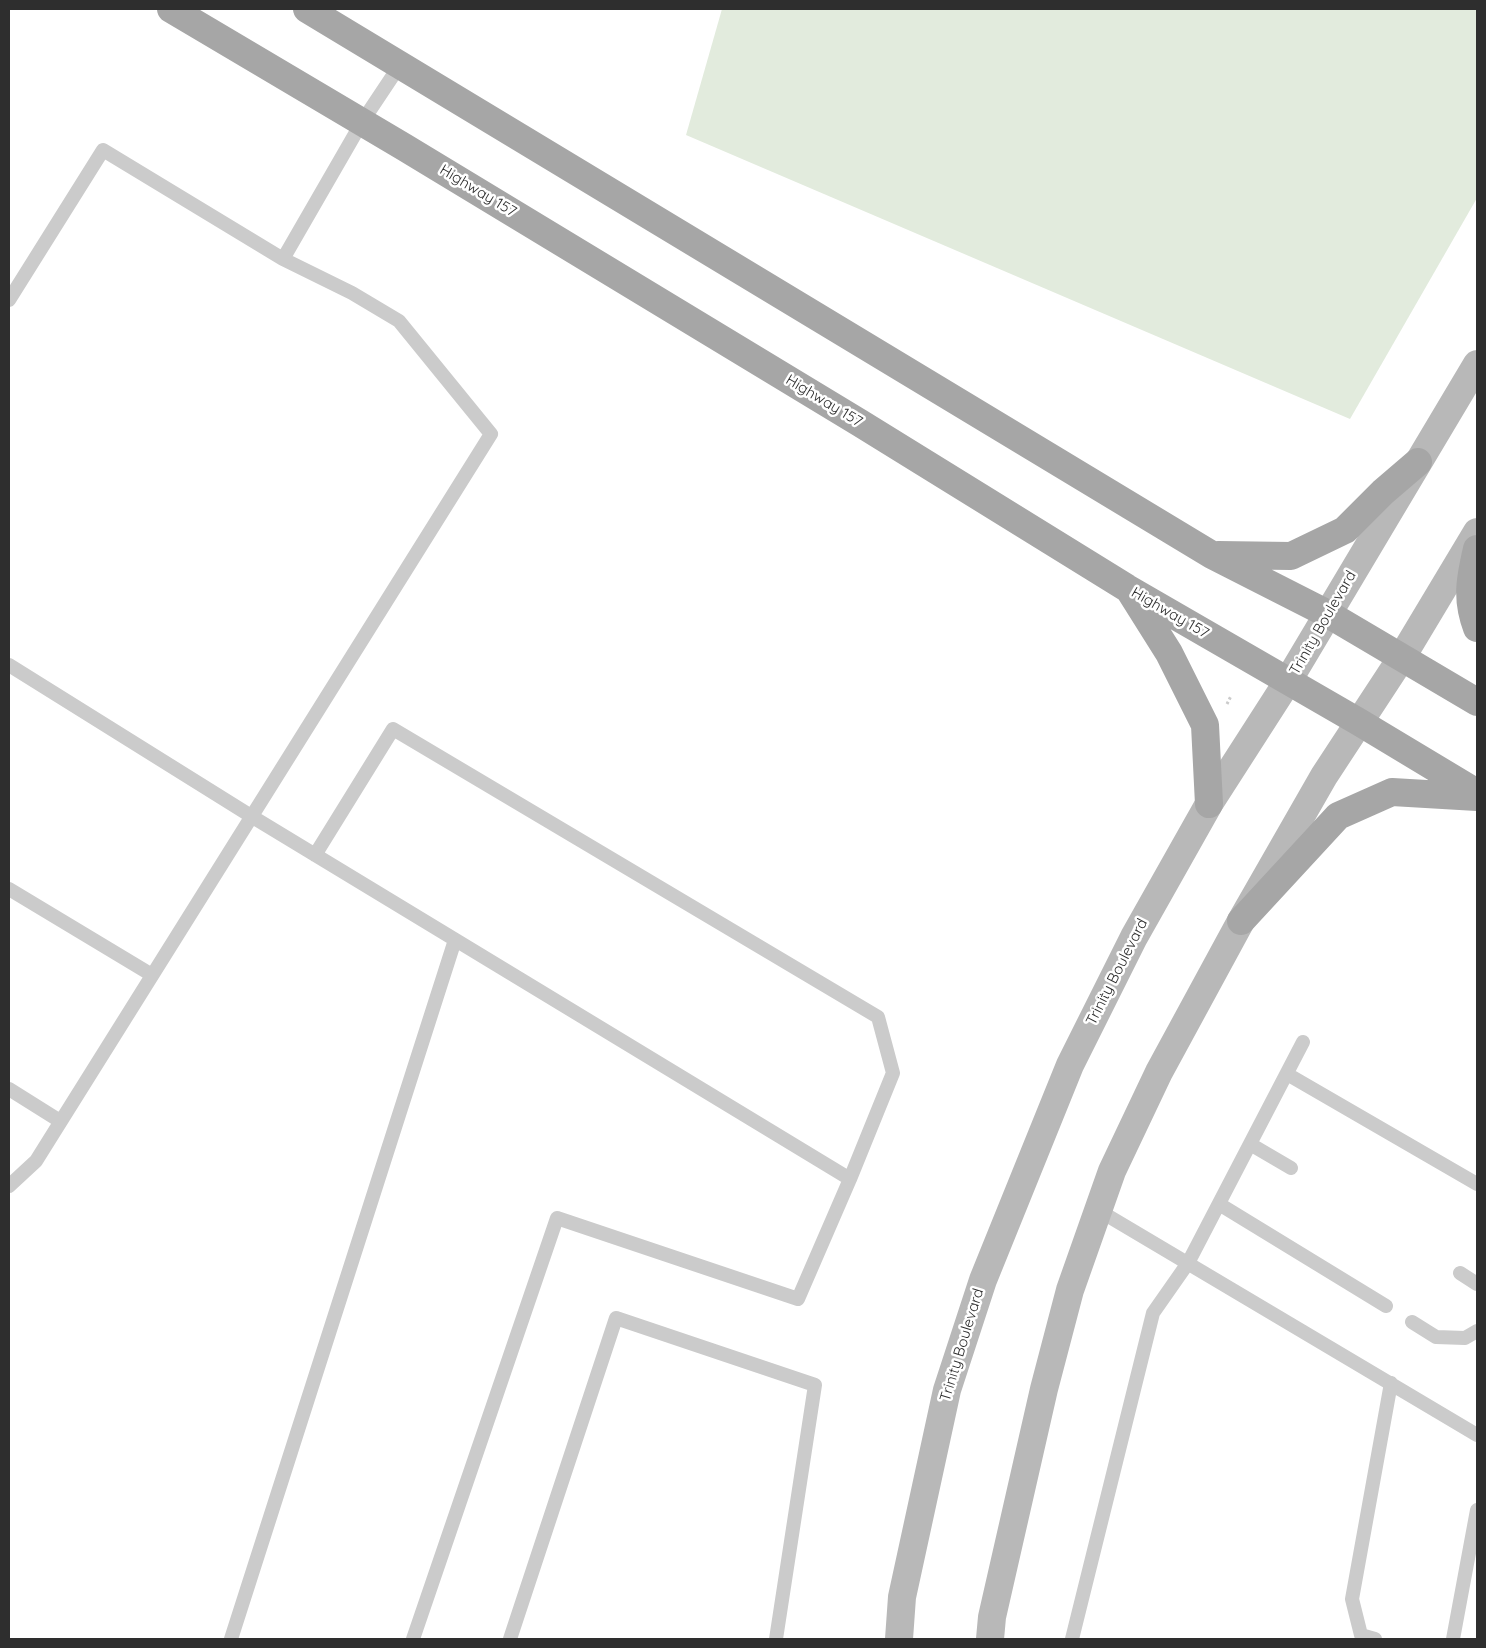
<!DOCTYPE html>
<style>
body{margin:0}
#map{position:relative;width:1486px;height:1648px;overflow:hidden;background:#fff;font-family:Quicksand,sans-serif}
canvas{display:block}
.frame{position:absolute;inset:0;border:10px solid #2e2e2e;pointer-events:none}
</style>
<div id="map">
<canvas width="1486" height="1648"></canvas>
<div class="frame"></div>
</div>
<script>
const ctx = document.querySelector('canvas').getContext('2d');
ctx.lineJoin = 'round';
function paint(path, color) { ctx.fillStyle = color; ctx.fill(path, 'evenodd'); }
function stroke(path, color, width, dash) { ctx.strokeStyle = color; ctx.lineWidth = width; ctx.lineCap = dash ? 'butt' : 'round'; ctx.setLineDash(dash || []); ctx.stroke(path); }
function write(font, color, halo, rows, align = 'center') {
  ctx.font = font + ' Quicksand,sans-serif'; ctx.lineWidth = 5; ctx.setLineDash([]); ctx.textBaseline = 'middle'; ctx.strokeStyle = halo; ctx.fillStyle = color; for (const [text, x, y, turn = 0] of rows) {
    ctx.save(); ctx.translate(x, y); ctx.rotate((+turn || 0) * Math.PI / 180); ctx.textAlign = isNaN(turn) ? turn : align; if (halo) ctx.strokeText(text, 0, 0); ctx.fillText(text, 0, 0); ctx.restore();
  }
}
paint(new Path2D(`
 M722,9H1477V198L1350,419L686,135Z`), '#e2ebdd');
stroke(new Path2D(`
 M1227,704L1231,696`), '#cbcbcb', 3, [2.5, 2.5]);
stroke(new Path2D(`
 M9,300L103,150L283,259L362,122L400,65
 M9,665L251,816L850,1179
 M315,855L393,729L878,1017L893,1073L850,1179L798,1299L557,1218L413,1639
 M9,889L152,975
 M1287,1074L1477,1184
 M9,1089L60,1121
 M1250,1144L1291,1168
 M9,1186L36,1161L491,434L399,321L352,293L283,259
 M1219,1204L1386,1306
 M1098,1210L1477,1435
 M1460,1273L1477,1284
 M1412,1322L1436,1337L1465,1338L1477,1331
 M231,1639L455,940
 M510,1639L616,1318L815,1385L776,1639
 M1072,1639L1153,1313L1188,1263L1303,1042
 M1375,1639L1361,1635L1352,1599L1391,1383
 M1453,1639L1477,1510`), '#cbcbcb', 14);
stroke(new Path2D(`
 M899,1639L902,1597L947,1390L983,1280L1070,1065L1134,937L1209,804L1288,681L1477,364
 M990,1639L992,1617L1044,1389L1070,1290L1112,1171L1159,1072L1241,921L1324,776L1402,657L1477,532`), '#b8b8b8', 28);
stroke(new Path2D(`
 M171,9L404,147L860,423L1127,588L1359,722L1477,793
 M307,9L1212,555L1328,614L1477,702
 M1477,549C1470,579 1466,599 1477,628
 M1218,555L1291,556L1345,530L1383,492L1418,462
 M1130,591L1169,653L1205,725L1209,804
 M1241,921L1338,816L1392,792L1477,797`), '#a6a6a6', 28);
write('15px', '#2e2e2e', '#fff', [
 ["Highway 157",478,191,31],
 ["Highway 157",824,401,31],
 ["Highway 157",1170,613,30],
 ["Trinity Boulevard",1323,623,-60],
 ["Trinity Boulevard",1117,972,-63],
 ["Trinity Boulevard",962,1345,-73]
]);
</script>
